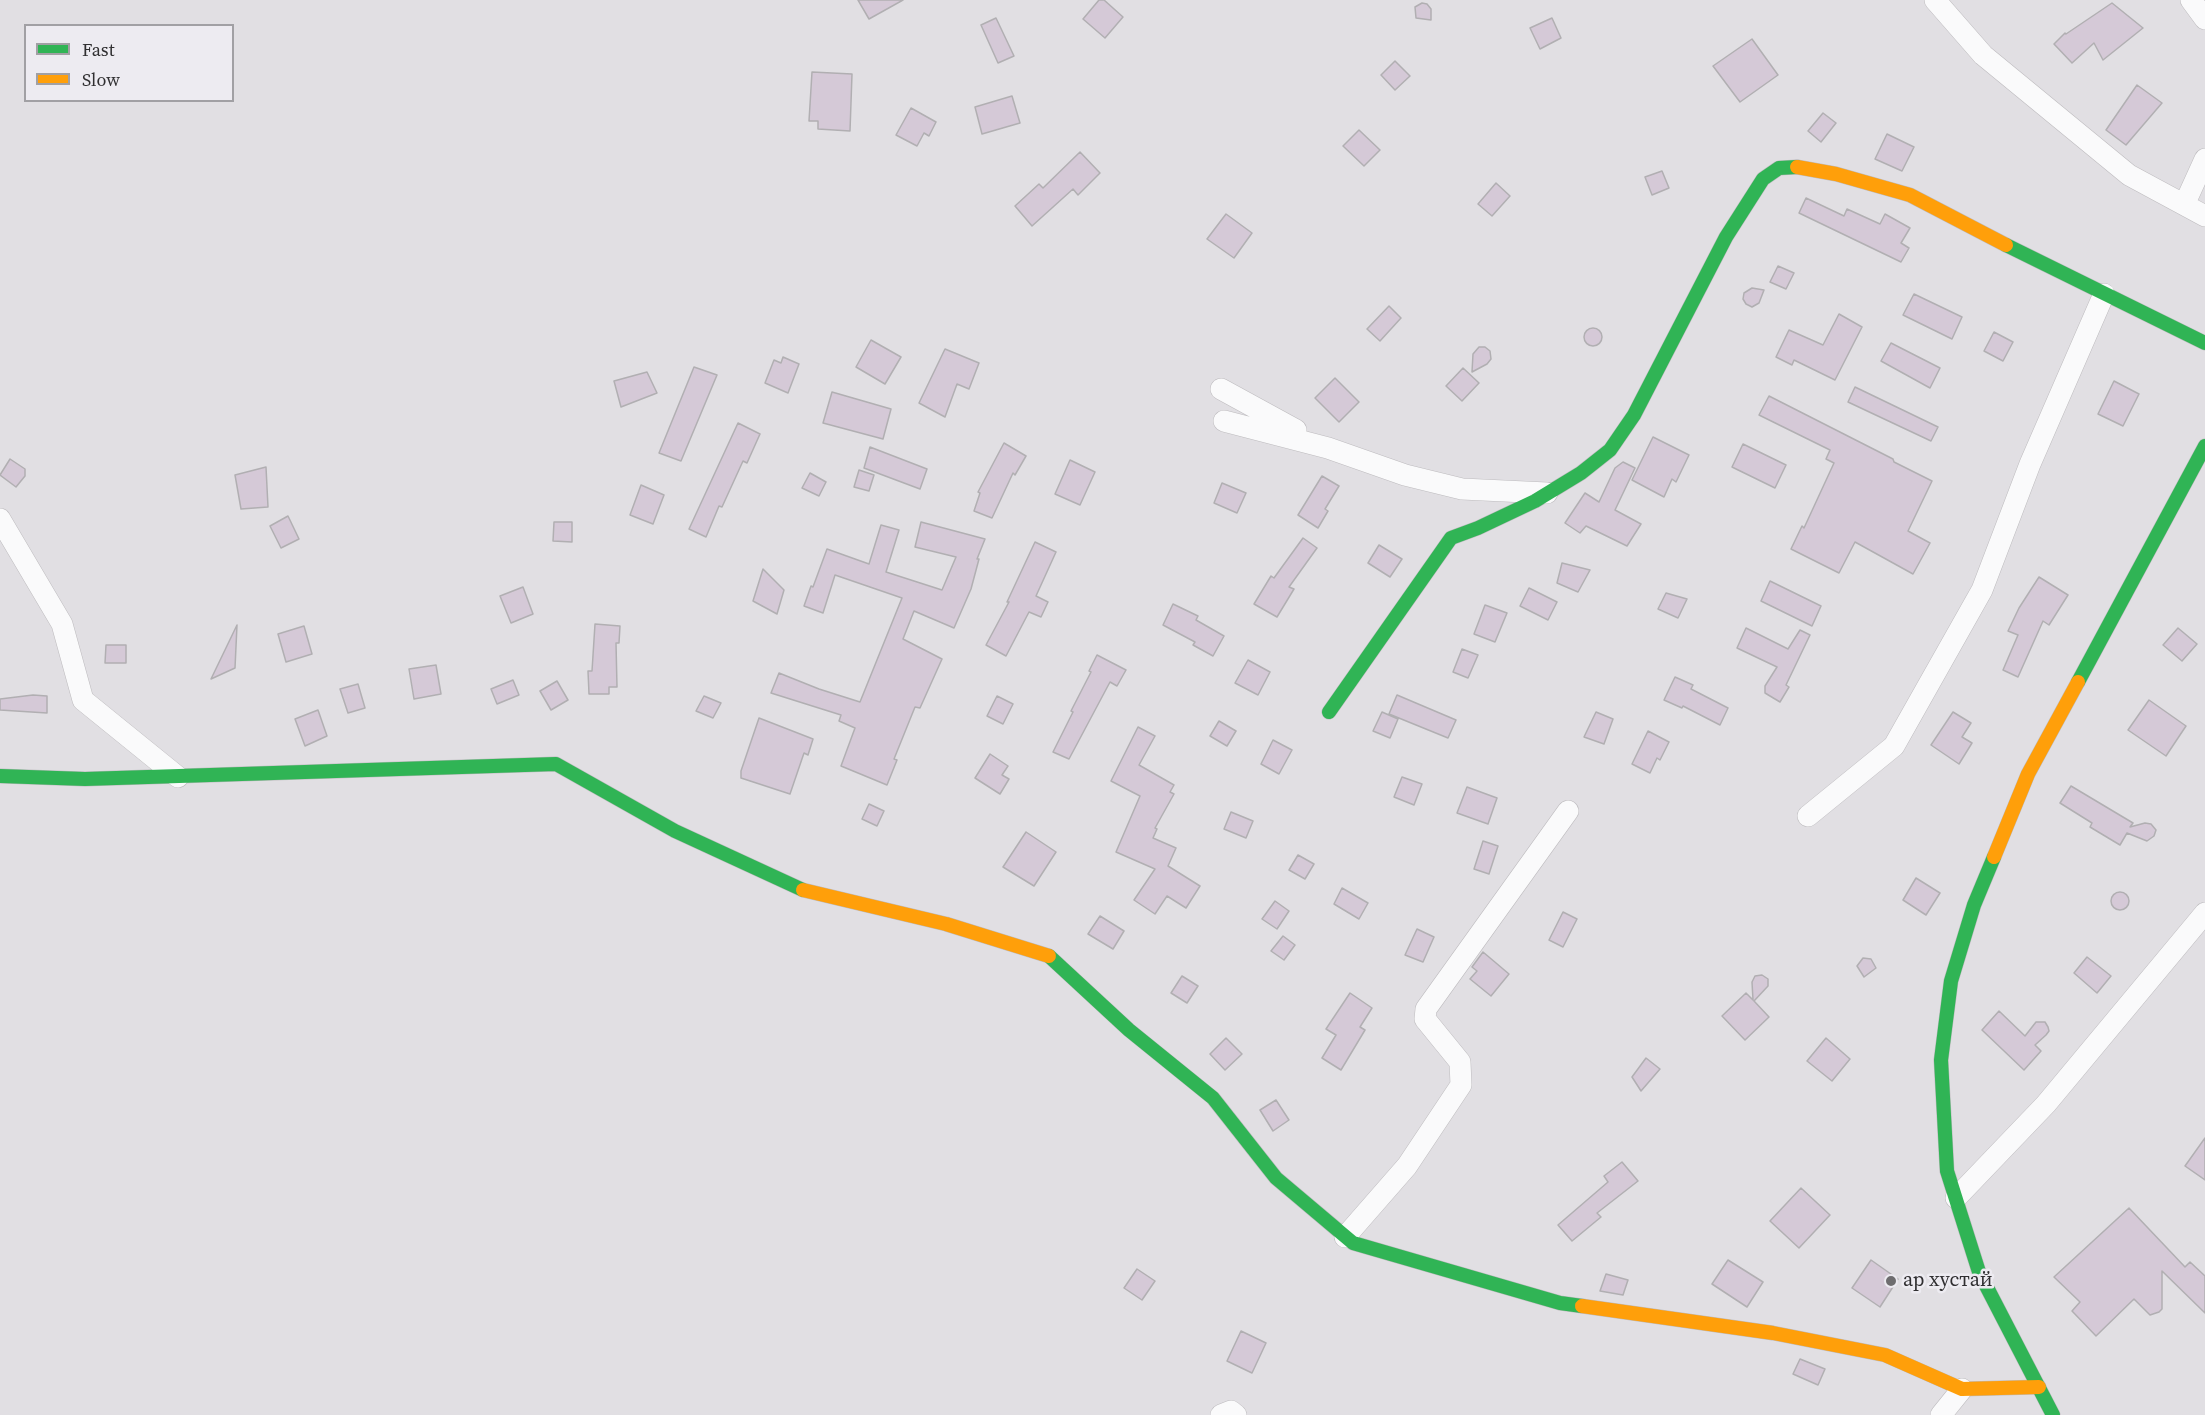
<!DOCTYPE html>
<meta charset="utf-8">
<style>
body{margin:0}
#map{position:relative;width:2205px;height:1415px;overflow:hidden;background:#e1dfe3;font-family:"Source Serif 4",serif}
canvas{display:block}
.legend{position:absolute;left:24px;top:24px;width:210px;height:78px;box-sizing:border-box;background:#edebf1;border:2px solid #a1a0a4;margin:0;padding:8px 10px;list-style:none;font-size:18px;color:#302f31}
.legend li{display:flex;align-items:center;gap:12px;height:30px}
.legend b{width:30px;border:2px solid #a1a0a4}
</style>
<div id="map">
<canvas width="2205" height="1415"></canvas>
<ul class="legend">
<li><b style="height:8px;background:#30b455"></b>Fast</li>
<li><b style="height:8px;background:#ff9f0a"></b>Slow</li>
</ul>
</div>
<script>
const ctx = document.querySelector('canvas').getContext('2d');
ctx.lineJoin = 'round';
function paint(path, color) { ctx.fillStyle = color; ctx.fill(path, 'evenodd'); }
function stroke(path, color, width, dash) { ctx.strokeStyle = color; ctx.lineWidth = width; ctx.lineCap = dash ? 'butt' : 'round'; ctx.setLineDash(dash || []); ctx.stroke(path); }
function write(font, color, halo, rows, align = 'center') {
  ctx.font = font + ' "Source Serif 4",serif'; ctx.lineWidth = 5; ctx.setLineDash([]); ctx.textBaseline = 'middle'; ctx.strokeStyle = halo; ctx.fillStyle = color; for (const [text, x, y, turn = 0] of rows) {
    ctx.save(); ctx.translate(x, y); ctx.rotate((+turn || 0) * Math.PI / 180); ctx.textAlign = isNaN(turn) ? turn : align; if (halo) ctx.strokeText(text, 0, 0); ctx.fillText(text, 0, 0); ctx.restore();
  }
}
const building = new Path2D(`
 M858,0H903L869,19Z
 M1099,0H1104L1123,17L1105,38L1083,19Z
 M1422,3L1427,4L1431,9V20L1416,18L1415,7Z
 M2112,3L2143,28L2103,60L2094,43L2072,63L2054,44L2065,33L2066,34Z
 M996,18L1014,56L998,63L981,25Z
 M1552,18L1561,38L1540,49L1530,28Z
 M1752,39L1778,75L1740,102L1713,66Z
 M1395,61L1410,76L1395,90L1381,75Z
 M812,72L852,74L850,131L818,129V121H809Z
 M2137,85L2162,103L2126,145L2106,130Z
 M1012,96L1020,123L982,134L975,107Z
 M911,108L936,122L929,136L924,133L917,146L896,135Z
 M1823,113L1836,123L1821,142L1808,131Z
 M1359,130L1380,150L1364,166L1343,146Z
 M1887,134L1914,147L1902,171L1875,159Z
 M1080,152L1100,173L1078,195L1073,189L1032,226L1015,206L1039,184L1043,188Z
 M1662,171L1669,188L1652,195L1645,177Z
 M1496,183L1510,196L1492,216L1478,204Z
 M1806,198L1844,216L1847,209L1880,224L1885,214L1910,228L1901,243L1909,248L1901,262L1799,213Z
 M1226,214L1252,233L1234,258L1207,239Z
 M1778,266L1794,273L1786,289L1770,282Z
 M1752,288L1764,290L1759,303L1752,307L1746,304L1743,299L1744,293Z
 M1914,294L1962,317L1952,339L1903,315Z
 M1389,306L1401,318L1380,341L1367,329Z
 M1839,314L1862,327L1835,380L1794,360L1792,365L1776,357L1789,330L1823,345Z
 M1584 337a9 9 0 1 1 18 0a9 9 0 1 1-18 0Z
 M1994,332L2013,342L2003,361L1984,351Z
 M871,340L901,357L885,384L856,367Z
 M1891,343L1940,368L1930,388L1881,361Z
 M1479,347H1485L1490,351L1491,359L1487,364L1472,372L1473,354Z
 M945,349L979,363L969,389L957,384L945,417L919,403Z
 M783,357L799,364L788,393L765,383L774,360L781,363Z
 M694,367L717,375L681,461L659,453Z
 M1463,368L1479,383L1462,401L1446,386Z
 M647,372L657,393L621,407L614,381Z
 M1335,378L1359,402L1339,422L1315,398Z
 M2114,381L2139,394L2123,426L2098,414Z
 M1855,387L1938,427L1931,441L1848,402Z
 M832,392L891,409L883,439L823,423Z
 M1769,396L1893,459L1894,462L1932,481L1908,531L1930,543L1913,574L1855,542L1839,573L1791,549L1802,526L1804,528L1834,463L1826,459L1830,450L1759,415Z
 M738,423L760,434L747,463L743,461L722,507L719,506L706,537L689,529Z
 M1653,437L1689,455L1676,482L1672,479L1664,497L1632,480Z
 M1004,443L1026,456L1015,475L1013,473L992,518L974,511L980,493L978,492Z
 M1743,444L1786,465L1775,488L1732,467Z
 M870,447L927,469L920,489L864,468Z
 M10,459L25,469V476L16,487L0,475Z
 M1070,460L1095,472L1080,505L1055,494Z
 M1623,462L1635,468L1615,510L1641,524L1627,546L1586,526L1580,533L1565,523L1585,493L1599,502L1615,468Z
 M266,467L268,507L241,509L235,475Z
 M859,470L874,475L869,491L854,487Z
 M810,473L826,482L819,496L802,488Z
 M1322,476L1339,486L1325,509L1328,511L1318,528L1298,515Z
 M1222,483L1246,493L1237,513L1214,503Z
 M641,485L664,495L653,524L630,515Z
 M288,516L299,539L281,548L270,526Z
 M554,522H572V542L553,541Z
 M921,522L985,539L977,559H979L971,589L954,628L914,611L903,639L942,659L920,708L915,707L894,759L897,760L887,785L841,766L855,728L839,721L841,715L771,693L779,673L819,689L860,702L902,598L835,575L823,613L804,606L811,586L813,587L827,549L869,564L881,525L899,530L886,572L942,590L956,557L915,547Z
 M1303,538L1317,548L1289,587L1294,589L1277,617L1254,604L1271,576L1274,578Z
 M1035,542L1056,552L1036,596L1048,602L1041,617L1029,612L1006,656L986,645L1009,602H1007Z
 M1379,545L1402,559L1390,577L1368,563Z
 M1562,563L1590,570L1578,592L1557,583Z
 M763,569L784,590L777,614L753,601Z
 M2039,577L2068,595L2049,625L2043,621L2018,677L2003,670L2018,635L2008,631L2019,608Z
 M1770,581L1821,606L1812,626L1761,601Z
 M523,587L533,614L511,623L500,596Z
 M1529,588L1557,602L1548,620L1520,606Z
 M1666,593L1687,599L1678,618L1658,609Z
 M1173,604L1198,616L1196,620L1224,636L1213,656L1193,645L1195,642L1163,625Z
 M1485,605L1507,613L1495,642L1474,634Z
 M595,624L620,626L619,643H616L617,687H609V694H589L588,671H592Z
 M237,625L235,668L211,679Z
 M304,626L312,654L286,662L278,634Z
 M1746,628L1788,649L1800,630L1810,635L1786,685L1789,687L1780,702L1765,693V686L1777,667L1737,648Z
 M2178,628L2197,644L2182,661L2163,645Z
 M106,645H126V663H105Z
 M1462,649L1478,655L1468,678L1453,672Z
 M1097,655L1126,670L1117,686L1110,682L1069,759L1053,752L1073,712L1071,711L1091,672L1089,671Z
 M1248,660L1270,672L1258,695L1235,683Z
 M436,665L441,694L414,699L409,669Z
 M1675,677L1693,685L1691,689L1728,708L1720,725L1683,706L1682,708L1664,700Z
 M513,680L519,695L497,704L491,689Z
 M557,681L568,700L551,710L540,691Z
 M358,684L365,708L348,713L340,689Z
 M33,695L47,696V713L0,710V699Z
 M1397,695L1456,720L1448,738L1389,714Z
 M704,696L721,703L713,718L696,711Z
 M997,696L1013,704L1003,724L987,716Z
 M2149,700L2186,726L2166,756L2128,730Z
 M318,710L327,736L305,746L295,719Z
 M1382,712L1398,719L1390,738L1373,731Z
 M1596,712L1613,719L1604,744L1584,737Z
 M1953,712L1971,723L1962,737L1972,743L1959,764L1931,745Z
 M759,718L813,739L808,755L804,753L790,794L741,778V771Z
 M1219,721L1236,731L1227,746L1210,736Z
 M1138,727L1155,736L1139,765L1174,785L1170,792L1174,794L1155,828L1157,829L1153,838L1176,848L1168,866L1200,886L1186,908L1167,896L1155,914L1134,900L1155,869L1116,852L1140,796L1111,781Z
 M1648,731L1669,742L1660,760L1657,758L1650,773L1632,764Z
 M1273,740L1292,750L1279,774L1261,764Z
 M990,754L1008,766L1002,775L1009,779L1000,794L975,778Z
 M1402,777L1422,784L1414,805L1394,797Z
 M2071,786L2133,823L2130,827L2145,823L2151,824L2156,830L2154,836L2147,841L2127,833L2120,845L2090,827L2092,823L2060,803Z
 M1467,787L1497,798L1488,824L1457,813Z
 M869,804L884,811L877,826L862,819Z
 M1231,812L1253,821L1246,838L1224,829Z
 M1026,832L1056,852L1034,886L1003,867Z
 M1483,841L1498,846L1489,874L1474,869Z
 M1298,855L1314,864L1305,879L1289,870Z
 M1916,878L1940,893L1926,915L1903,900Z
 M1342,888L1368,903L1359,919L1334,904Z
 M2111 901a9 9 0 1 1 18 0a9 9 0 1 1-18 0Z
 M1275,901L1289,911L1277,929L1262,919Z
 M1563,912L1577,919L1563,947L1549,940Z
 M1100,916L1124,931L1113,949L1088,934Z
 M1417,929L1434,937L1423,962L1405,955Z
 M1283,936L1295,945L1284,960L1271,951Z
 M1483,952L1509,974L1491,996L1470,979L1477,971L1472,967Z
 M2087,957L2111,976L2097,993L2074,973Z
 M1863,958L1871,959L1876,968L1864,977L1857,966Z
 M1762,975L1768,979V986L1754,1001L1769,1017L1745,1040L1722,1016L1746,993L1753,1000L1752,982L1755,976Z
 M1182,976L1198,986L1187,1003L1171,993Z
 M1350,993L1372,1008L1360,1027L1365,1030L1341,1070L1322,1058L1336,1035L1326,1029Z
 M1999,1011L2025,1036L2036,1022H2045L2048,1027L2049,1031L2046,1035L2035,1045L2041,1051L2024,1070L1982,1030Z
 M1226,1038L1242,1054L1225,1070L1210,1054Z
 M1826,1038L1850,1059L1832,1081L1807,1061Z
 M1646,1058L1660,1069L1641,1091L1632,1077Z
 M1276,1100L1289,1120L1273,1131L1260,1110Z
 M2205,1138V1180L2185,1166Z
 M1622,1162L1638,1181L1597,1213L1601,1217L1572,1241L1558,1225L1608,1182L1604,1176Z
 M1801,1188L1830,1215L1799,1248L1770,1221Z
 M2129,1208L2185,1267L2190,1262L2205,1276V1313L2162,1271V1309L2159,1312L2150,1315L2134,1299L2096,1336L2072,1311L2080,1302L2054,1277Z
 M1728,1260L1763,1282L1747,1307L1712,1284Z
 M1871,1260L1898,1279L1880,1307L1852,1288Z
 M1137,1269L1155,1281L1142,1300L1124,1288Z
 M1606,1274L1628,1280L1623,1295L1600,1291Z
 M1241,1331L1266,1343L1252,1373L1227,1361Z
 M1800,1359L1825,1369L1818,1385L1793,1374Z`);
paint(building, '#d5c9d7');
stroke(building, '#b1afb2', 1.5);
const street = new Path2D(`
 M1935,0L1983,55L2129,175L2205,216
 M2191,0L2205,19
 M2185,203L2205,159
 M1221,389L1296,430
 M1224,421L1328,448L1405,475L1462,489L1547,493
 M0,519L62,624L83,700L178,777
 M1808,816L1894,746L1982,590L2030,464L2104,294
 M1956,1198L2046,1104L2205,913
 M1345,1237L1407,1166L1461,1085L1460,1062L1425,1019L1426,1009L1568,811
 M1221,1415L1231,1411L1236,1415
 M1941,1415L1962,1389`);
const fast = new Path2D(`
 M2006,245L2205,343
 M2078,682L2205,446
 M1329,712L1451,538L1478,528L1535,501L1581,473L1610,450L1634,415L1726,237L1763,179L1779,168L1797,167
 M0,776L85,779L556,764L675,831L803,890
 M1994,857L1974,905L1951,981L1941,1060L1947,1171L1979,1272L2053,1415
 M1049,956L1129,1030L1213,1098L1276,1178L1353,1243L1560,1303L1582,1306`);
const slow = new Path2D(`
 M1797,167L1836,174L1910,195L2006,245
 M1994,857L2028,774L2078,682
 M803,890L946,924L1049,956
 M1582,1306L1773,1333L1885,1355L1962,1389L2039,1387`);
stroke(street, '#bdbbbe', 22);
stroke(fast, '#bdbbbe', 15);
stroke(slow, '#bdbbbe', 15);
stroke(street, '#fafafb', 21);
stroke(fast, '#30b455', 14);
stroke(slow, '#ff9f0a', 14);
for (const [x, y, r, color] of [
 [1891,1281,6,"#6e6d6f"]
]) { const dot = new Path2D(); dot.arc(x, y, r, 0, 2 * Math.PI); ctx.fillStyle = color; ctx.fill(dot); stroke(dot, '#edebf1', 2); }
write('20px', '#302f31', '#edebf1', [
 ["ар хустай",1903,1281]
], 'left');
</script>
